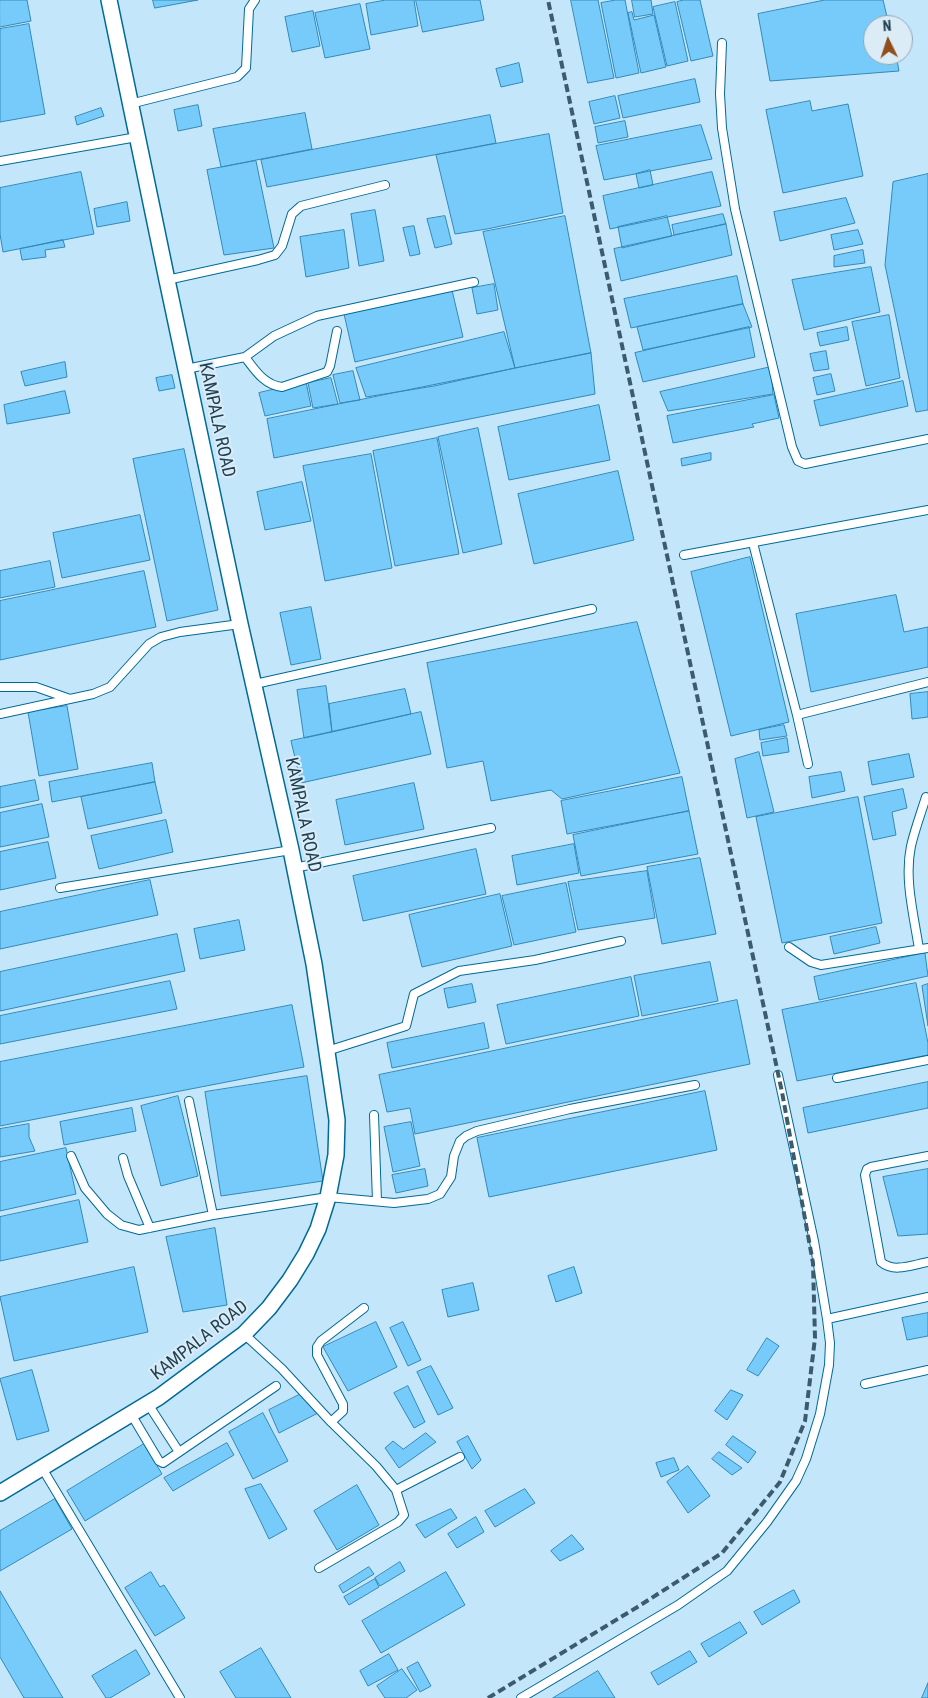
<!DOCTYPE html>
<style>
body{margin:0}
#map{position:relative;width:928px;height:1698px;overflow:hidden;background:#dcecf6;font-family:"Roboto Condensed",sans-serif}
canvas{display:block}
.north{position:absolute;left:863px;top:15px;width:50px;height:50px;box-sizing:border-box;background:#dcecf6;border:1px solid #90a7b5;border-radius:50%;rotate:356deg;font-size:14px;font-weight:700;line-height:20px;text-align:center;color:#1d4054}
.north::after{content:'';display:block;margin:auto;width:18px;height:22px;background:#904f1a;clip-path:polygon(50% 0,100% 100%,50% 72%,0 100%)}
</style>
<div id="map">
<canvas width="928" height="1698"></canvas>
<div class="north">N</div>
</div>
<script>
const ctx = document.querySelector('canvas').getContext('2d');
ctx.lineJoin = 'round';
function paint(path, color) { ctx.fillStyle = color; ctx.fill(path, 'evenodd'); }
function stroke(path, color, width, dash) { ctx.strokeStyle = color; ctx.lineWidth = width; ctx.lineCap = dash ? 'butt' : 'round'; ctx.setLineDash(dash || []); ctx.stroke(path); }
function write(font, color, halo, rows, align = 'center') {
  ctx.font = font + ' "Roboto Condensed",sans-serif'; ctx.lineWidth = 4; ctx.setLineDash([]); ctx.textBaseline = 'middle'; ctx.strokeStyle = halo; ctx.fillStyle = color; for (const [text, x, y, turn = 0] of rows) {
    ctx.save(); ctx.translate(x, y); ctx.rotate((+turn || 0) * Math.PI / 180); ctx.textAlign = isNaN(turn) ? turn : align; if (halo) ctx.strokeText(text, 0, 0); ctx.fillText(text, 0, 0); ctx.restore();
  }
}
paint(new Path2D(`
 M0,0H928V1698H0ZM873,25H903V55H873Z`), '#c3e6fb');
const building = new Path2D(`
 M0,0H27L31,21L0,27Z
 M153,0H198L155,8Z
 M386,0H414L418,26L371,35L366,4Z
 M416,0H480L484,20L423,32Z
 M571,0H598L614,78L588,83Z
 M616,0H625L639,73L616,78L601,3Z
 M632,0H651L653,14L635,17Z
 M684,0H700L713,56L691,61L677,2Z
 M825,0H883L889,25H873V55H896L899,71L770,81L758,14Z
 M675,2L688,61L667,66L653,7Z
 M360,4L370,49L325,58L315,13Z
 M313,11L320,46L292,52L285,17Z
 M632,12L634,20L654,15L666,67L641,73L628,13Z
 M29,24L45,114L0,122V29Z
 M519,63L523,82L501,87L496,69Z
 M695,79L700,102L623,118L618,96Z
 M615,96L620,118L594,124L589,102Z
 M810,101L812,111L848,104L863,176L783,193L766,110Z
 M198,105L202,126L178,131L174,110Z
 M101,108L104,116L77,125L75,117Z
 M305,113L312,149L221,167L213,129Z
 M490,115L496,143L267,187L261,160Z
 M625,121L628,137L598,143L595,127Z
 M701,125L712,159L604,180L596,146Z
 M549,134L563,213L487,229L455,234L436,155Z
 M256,161L274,248L224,255L207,170Z
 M650,170L653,185L639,188L636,174Z
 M81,172L94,234L3,252L0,234V188Z
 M712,172L721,206L610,229L603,196Z
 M928,174V410L916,412L885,265L893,182Z
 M846,198L855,223L780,241L774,212Z
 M127,202L130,221L97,227L94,209Z
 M375,210L384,261L359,266L351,214Z
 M723,214L726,224L674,235L672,225Z
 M445,216L452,244L435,248L427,219Z
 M565,216L591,353L515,368L483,232Z
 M667,216L672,236L622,248L618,227Z
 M726,224L732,255L621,281L614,249Z
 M414,226L420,254L410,256L403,228Z
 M344,230L349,268L306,277L300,237Z
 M858,230L863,244L834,250L831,235Z
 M63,240L65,247L45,250L46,257L22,260L20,249Z
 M863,250L865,263L834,267V256Z
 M871,267L880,312L804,330L792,280Z
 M737,276L743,304L631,328L624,299Z
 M494,284L498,310L477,314L472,288Z
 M452,290L463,337L355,362L344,314Z
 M743,304L752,327L643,350L637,327Z
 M889,315L900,378L866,386L852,322Z
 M749,327L755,357L643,382L635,353Z
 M847,327L849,340L820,346L817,333Z
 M504,332L515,368L434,386L366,397L356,368Z
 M826,351L829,369L814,371L810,354Z
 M591,353L595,394L274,458L267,419Z
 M65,362L67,377L25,386L21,372Z
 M771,367L773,394L668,411L660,392Z
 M353,371L360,400L340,403L333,375Z
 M831,374L835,391L817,395L813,378Z
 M172,375L175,388L159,391L156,378Z
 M331,378L338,404L313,408L308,383Z
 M903,381L908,406L820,426L814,401Z
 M306,382L311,406L265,416L259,393Z
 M65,391L70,413L7,424L4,405Z
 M774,395L779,418L752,424L754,427L673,443L667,416Z
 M599,405L610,460L509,480L498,427Z
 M478,428L502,544L463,553L438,437Z
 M437,438L459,554L395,566L373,451Z
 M184,449L218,610L167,621L133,459Z
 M711,453V460L682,466L681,459Z
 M371,454L392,568L325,581L303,466Z
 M618,471L634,540L534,564L518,494Z
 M302,482L311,521L265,530L257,492Z
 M140,515L150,560L62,578L53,533Z
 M750,557L789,722L731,736L691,572Z
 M50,561L55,587L0,598V571Z
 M144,571L156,627L0,660V601Z
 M896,595L904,632L928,627V667L811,692L796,614Z
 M311,607L321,659L291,665L280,613Z
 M637,622L680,773L562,799L551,790L491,801L483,761L447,768L427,663Z
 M326,686L332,732L304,738L297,690Z
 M405,689L411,714L332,732L329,704Z
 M928,692V717L912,719L910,694Z
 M67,706L78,769L39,776L28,712Z
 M421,712L431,754L301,783L291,741Z
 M784,725L787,736L760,740L759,730Z
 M787,738L789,752L763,756L761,743Z
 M759,752L774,812L747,818L735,759Z
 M909,754L914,777L872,785L868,762Z
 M152,763L155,782L52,802L49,782Z
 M841,772L845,791L812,798L809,777Z
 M682,777L689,811L567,834L561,801Z
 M35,780L39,800L0,808V787Z
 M155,782L162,813L88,829L81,797Z
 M414,783L424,829L345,845L336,800Z
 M903,789L907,808L892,812L896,835L873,840L864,797Z
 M858,797L882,923L782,943L756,817Z
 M42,804L49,837L0,847V813Z
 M689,811L698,854L581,876L573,835Z
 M166,820L173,852L99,869L91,836Z
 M48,842L56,878L0,890V852Z
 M574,844L579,873L517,885L512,856Z
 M476,849L486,894L363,921L353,876Z
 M700,858L716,934L662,944L647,867Z
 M647,871L655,918L578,930L568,882Z
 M150,880L158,915L0,949V912Z
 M566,883L576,932L514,945L502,896Z
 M500,894L512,946L422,967L409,915Z
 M239,920L245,950L200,959L194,929Z
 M876,927L880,943L834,954L830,937Z
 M177,934L185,971L0,1011V972Z
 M925,953L928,976L819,1000L814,977Z
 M710,962L718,1001L642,1016L634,976Z
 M631,977L639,1016L506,1044L497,1005Z
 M170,981L177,1009L0,1044V1016Z
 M916,983L928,1043V1055L797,1081L782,1010Z
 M472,984L476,1002L448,1008L444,989Z
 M928,984V1026L922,986Z
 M737,1000L750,1064L415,1134L410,1108L387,1112L379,1075Z
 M292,1005L304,1067L0,1126V1062Z
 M484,1023L489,1048L392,1068L387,1043Z
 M307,1076L323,1181L221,1196L205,1092Z
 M928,1082V1108L808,1133L803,1108Z
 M705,1091L717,1150L489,1197L477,1138Z
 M178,1096L198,1176L161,1186L141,1106Z
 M132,1108L136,1131L64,1145L60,1122Z
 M411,1122L420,1166L393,1172L384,1127Z
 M29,1124V1137L35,1151L0,1157V1129Z
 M66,1148L76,1194L0,1211V1162Z
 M425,1169L428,1186L396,1193L392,1175Z
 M928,1169V1234L898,1236L883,1177Z
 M79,1200L88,1242L0,1261V1217Z
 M215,1228L227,1305L183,1312L166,1237Z
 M134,1267L148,1332L14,1361L0,1297Z
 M574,1267L582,1293L556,1302L548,1276Z
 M473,1283L479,1310L448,1317L442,1290Z
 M928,1313V1336L907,1340L902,1318Z
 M376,1322L397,1367L348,1391L323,1347Z
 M403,1322L421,1360L408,1366L390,1328Z
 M767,1338L779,1346L758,1376L747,1370Z
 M431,1366L453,1408L438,1415L417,1372Z
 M32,1370L49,1431L17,1440L0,1379Z
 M408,1386L425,1422L414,1428L394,1393Z
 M731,1390L743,1395L727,1420L715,1411Z
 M303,1393L318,1413L279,1433L269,1410Z
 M263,1413L288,1461L253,1479L229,1432Z
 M426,1433L436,1442L399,1468L385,1448L393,1441L403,1449Z
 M468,1436L481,1460L472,1469L457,1442Z
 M733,1436L756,1452L748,1463L726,1445Z
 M227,1443L234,1455L173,1491L164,1478Z
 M144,1444L162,1474L85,1521L67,1491Z
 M719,1452L742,1468L732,1475L712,1459Z
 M674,1458L679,1470L661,1477L656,1463Z
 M688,1466L710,1496L688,1513L667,1482Z
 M261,1484L287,1529L269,1539L245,1489Z
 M357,1485L379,1525L337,1550L314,1511Z
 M525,1489L535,1503L495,1527L485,1511Z
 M55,1499L72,1529L0,1571V1531Z
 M451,1509L457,1518L425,1538L416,1525Z
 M476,1517L484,1532L457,1548L448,1534Z
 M572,1535L584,1549L560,1561L551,1551Z
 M400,1562L405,1571L380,1586L375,1578Z
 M369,1567L374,1574L343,1593L339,1586Z
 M151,1572L160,1587L164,1585L185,1618L155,1636L125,1588Z
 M446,1572L465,1605L381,1653L362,1621Z
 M375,1579L379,1587L349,1605L344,1597Z
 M794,1590L800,1602L762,1625L754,1612Z
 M0,1591L63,1698H24L0,1657Z
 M740,1622L747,1633L709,1657L701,1644Z
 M261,1648L291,1698H236L220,1672Z
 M136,1650L150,1674L110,1698H106L92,1676Z
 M690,1651L697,1662L658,1685L651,1673Z
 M389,1654L398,1670L368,1686L360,1671Z
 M418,1662L431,1686L420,1692L407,1668Z
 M402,1669L417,1690L406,1698H385L377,1686Z
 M598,1671L615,1698H553Z
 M928,1683V1698H922Z`);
paint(building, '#77cbfb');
stroke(building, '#338ab7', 1);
const service = new Path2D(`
 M722,43L720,94L722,128L735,209L792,447L798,461L805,464L928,439
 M130,104L237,77L246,68L249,9L255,0
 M0,161L137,137
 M167,280L258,260L275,255L282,246L292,214L301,206L385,185
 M245,357C255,370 264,385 282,387L327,372L330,366L337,331
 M186,369L245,357L274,336L317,316L474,282
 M753,543L797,715L808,764
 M684,555L928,510
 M255,684L592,609
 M0,687H36L70,699
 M0,714L93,694L110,687L149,644L161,637L180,632L240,624
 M797,715L928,682
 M294,868L491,828
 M60,888L291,850
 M789,947L811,962L821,965L928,948
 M919,949C914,916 904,879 911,846C915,829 921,813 926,797
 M327,1051L406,1026L414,994L459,971L535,960L621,941
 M778,1075L814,1241L827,1319
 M837,1078L928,1060
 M189,1101L213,1215
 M374,1115L377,1201
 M71,1156L85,1188L107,1214L121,1225L139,1230L213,1215L328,1197L394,1203L428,1199L440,1194L451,1177L454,1156L460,1141L466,1136L477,1131L570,1109L695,1085
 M928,1156L871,1167L867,1169L865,1175L881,1262C894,1273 912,1265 928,1262
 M123,1158L128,1176L150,1228
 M244,1334L282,1369L331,1422L376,1466L396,1490L404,1515L398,1522L319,1568
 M865,1384L928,1370
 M148,1404L179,1452
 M131,1414L159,1461L163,1463L276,1386
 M331,1422L343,1411V1404L317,1355V1347L321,1341L364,1308
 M42,1468L180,1698
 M396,1490L460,1457
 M521,1698L678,1605L727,1571L767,1522L796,1481L806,1459L820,1414L829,1365L830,1343L827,1319L928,1297`);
const minor = new Path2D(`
 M0,1493L159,1397L244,1334L269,1308L290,1280L306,1254L318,1229L328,1197L336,1155L337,1120L314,964L291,850L240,624L167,280L109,0`);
stroke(service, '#006a96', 10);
stroke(minor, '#006a96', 18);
stroke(service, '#fff', 8);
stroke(minor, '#fff', 15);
stroke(new Path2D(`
 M488,1698L639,1606L722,1553L780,1482L805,1421L815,1338L813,1263L782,1092L548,0`), '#3c5c6e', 4, [8, 4]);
write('18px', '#1d4054', '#dcecf6', [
 ["KAMPALA ROAD",216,420,78],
 ["KAMPALA ROAD",302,815,78],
 ["KAMPALA ROAD",200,1341,-38]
]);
</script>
